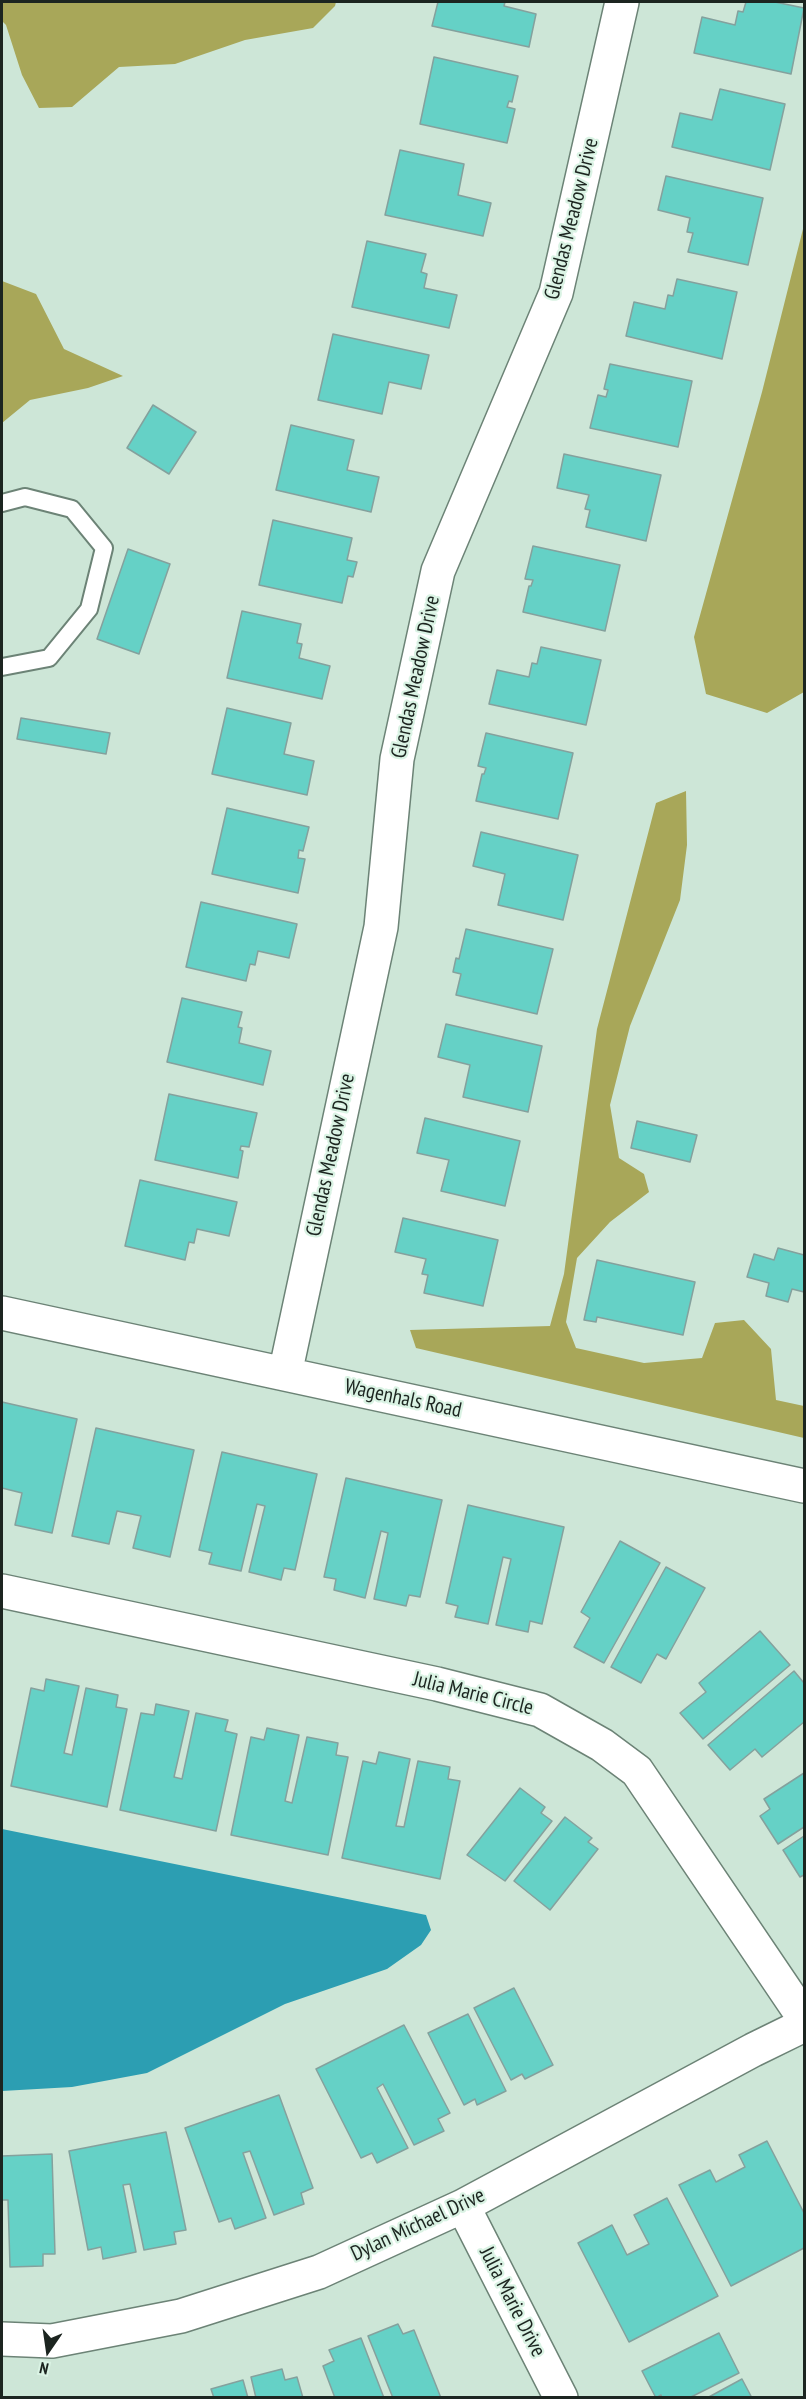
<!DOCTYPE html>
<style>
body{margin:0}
#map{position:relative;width:806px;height:2399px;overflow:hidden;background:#cde6d7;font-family:"PT Sans Narrow",sans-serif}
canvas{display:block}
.frame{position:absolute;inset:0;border:3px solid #1c2520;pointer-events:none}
.north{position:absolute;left:18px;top:2321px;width:60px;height:60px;-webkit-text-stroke:4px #daf3e4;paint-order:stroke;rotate:193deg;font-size:16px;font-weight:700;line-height:24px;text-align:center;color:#1c2520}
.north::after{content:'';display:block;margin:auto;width:21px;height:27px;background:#1c2520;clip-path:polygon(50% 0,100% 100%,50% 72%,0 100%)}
</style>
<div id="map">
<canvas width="806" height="2399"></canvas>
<div class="frame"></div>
<div class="north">N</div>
</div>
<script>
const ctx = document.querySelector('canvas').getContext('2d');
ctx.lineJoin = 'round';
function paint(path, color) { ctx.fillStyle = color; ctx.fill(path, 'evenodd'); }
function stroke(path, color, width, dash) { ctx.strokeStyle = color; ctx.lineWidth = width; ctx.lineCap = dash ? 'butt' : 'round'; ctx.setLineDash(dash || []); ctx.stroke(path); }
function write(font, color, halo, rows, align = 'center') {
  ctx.font = font + ' "PT Sans Narrow",sans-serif'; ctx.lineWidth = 4.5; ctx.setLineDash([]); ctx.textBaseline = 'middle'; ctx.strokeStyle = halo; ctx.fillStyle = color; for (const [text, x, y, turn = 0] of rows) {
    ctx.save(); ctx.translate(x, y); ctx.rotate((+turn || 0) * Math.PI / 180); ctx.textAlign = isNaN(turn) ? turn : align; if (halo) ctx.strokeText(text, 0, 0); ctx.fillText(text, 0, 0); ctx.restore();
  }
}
paint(new Path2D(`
 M2,2H336L335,6L313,28L245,40L175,64L119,67L72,107L39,108L22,75L6,25L2,21Z
 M804,225V692L767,713L706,694L694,637L762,392Z
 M2,281L36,294L64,349L123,376L88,388L30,400L2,423Z
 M686,791L687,845L680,900L630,1026L610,1105L619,1158L644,1174L649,1192L610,1222L577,1258L566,1322L576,1348L644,1363L702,1358L715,1323L744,1320L771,1349L776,1400L804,1406V1438L416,1348L410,1330L550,1326L564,1274L597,1029L656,803Z`), '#a8a759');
paint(new Path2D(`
 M2,1829L426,1915L431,1930L421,1945L387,1969L285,2004L147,2073L72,2087L2,2091Z`), '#2c9eb2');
const building = new Path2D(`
 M438,2H505L504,6L536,14L529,47L432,26Z
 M746,2H775L804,8L791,74L694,53L702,17L735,25L738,11L743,12Z
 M434,57L518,76L512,102L509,101L507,107L515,109L507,143L420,124Z
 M720,89L785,104L770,170L672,147L680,113L712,120Z
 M400,150L464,164L458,195L491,203L483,236L385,215Z
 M666,176L763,198L748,265L688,252L693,233L687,232L690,218L658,210Z
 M367,241L426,254L421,272L427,274L424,288L457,295L449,328L352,307Z
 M677,279L737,292L722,359L626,336L634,302L665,309L668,295L673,296Z
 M333,334L429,355L421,389L389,382L382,414L318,400Z
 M610,364L692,381L678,447L590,428L598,395L606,397L608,390L604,389Z
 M153,405L196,432L169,474L127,448Z
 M291,425L354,440L347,470L379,477L371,512L276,490Z
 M564,454L661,475L646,541L586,527L590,510L585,509L589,495L557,488Z
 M273,520L352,538L347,560L357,562L353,577L348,576L342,603L259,585Z
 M533,546L620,565L605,631L523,612L529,586H531L533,580L525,579Z
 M128,549L170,564L139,654L97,639Z
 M242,611L301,624L297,643L302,644L299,658L330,666L322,699L227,678Z
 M541,647L601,660L586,725L489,704L497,670L529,677L532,663L537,664Z
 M227,708L291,723L284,754L314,761L307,795L212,774Z
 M21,718L110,733L106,754L17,739Z
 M486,733L573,753L558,819L476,801L482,774H484L486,768L478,766Z
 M227,808L309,827L303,851L299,850L298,858L305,859L298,893L212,874Z
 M481,832L578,855L563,920L498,905L505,874L473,866Z
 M201,902L297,924L289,958L258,951L255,965L250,964L246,981L186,967Z
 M466,929L553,949L537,1014L456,995L461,974L453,972L456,958L459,959Z
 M182,998L242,1012L238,1027L242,1028L239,1043L271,1051L263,1085L167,1062Z
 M446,1024L542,1046L528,1112L463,1097L470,1065L438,1057Z
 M169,1094L257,1113L249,1147L241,1146L240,1150L243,1151L238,1178L155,1160Z
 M425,1118L520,1141L505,1206L441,1191L449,1160L417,1153Z
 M637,1121L697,1135L690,1162L631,1148Z
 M140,1180L237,1202L229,1236L197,1229L194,1243L189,1242L185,1260L125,1246Z
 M403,1218L498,1240L483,1306L424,1293L428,1275L422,1274L426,1259L395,1252Z
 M778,1248L804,1255V1292L792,1289L788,1302L766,1296L769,1283L747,1277L754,1254L774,1260Z
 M597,1260L695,1282L683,1335L597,1317L596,1322L584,1320Z
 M2,1402L77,1419L52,1533L15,1525L22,1493L2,1488Z
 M96,1428L194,1450L170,1557L133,1548L141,1516L117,1511L109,1544L72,1536Z
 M222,1452L317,1474L295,1570L284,1568L281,1580L249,1572L265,1506L257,1504L241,1571L209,1564L212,1553L199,1550Z
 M346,1478L442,1500L420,1597L409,1595L406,1606L374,1599L388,1533L381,1531L365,1598L334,1590L336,1579L324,1577Z
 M468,1505L564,1527L542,1624L530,1621L528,1632L496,1625L511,1559L503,1557L488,1624L455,1617L458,1606L446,1603Z
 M620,1541L660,1563L604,1663L574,1647L590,1618L581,1612Z
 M666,1567L705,1588L666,1659L657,1654L641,1683L611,1667Z
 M760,1631L790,1665L703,1739L680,1713L706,1692L699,1683Z
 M794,1671L804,1683V1722L762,1757L755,1749L730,1770L708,1745Z
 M46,1679L79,1686L64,1753L72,1755L86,1688L118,1695L116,1707L127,1709L107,1807L11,1786L31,1688L44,1691Z
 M156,1704L189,1711L174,1777L182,1779L196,1713L228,1720L225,1731L237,1734L216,1831L120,1810L141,1713L154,1715Z
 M267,1728L299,1735L285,1801L292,1803L307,1737L338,1743L336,1755L348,1757L328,1855L231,1835L251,1737L264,1740Z
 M379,1752L410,1759L396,1826L404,1827L418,1761L450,1767L448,1779L460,1781L440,1879L342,1858L363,1761L376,1764Z
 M804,1773V1827L778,1844L760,1816L770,1809L764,1799Z
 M520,1788L545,1807L541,1813L552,1821L505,1881L467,1855Z
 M565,1817L592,1838L588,1842L598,1849L550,1910L514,1881Z
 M804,1836V1875L800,1877L783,1850Z
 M514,1988L553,2065L525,2079L522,2074L511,2080L474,2008Z
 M468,2014L506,2091L477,2105L475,2099L464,2105L428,2033Z
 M404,2025L450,2113L438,2119L444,2131L414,2145L383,2084L377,2088L408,2148L377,2163L372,2153L361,2158L316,2069Z
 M279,2095L313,2188L301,2193L304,2204L274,2215L250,2151L243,2153L266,2218L235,2229L231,2218L219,2222L185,2128Z
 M166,2132L186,2230L174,2232L176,2244L144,2250L130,2184L123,2185L136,2252L103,2259L101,2247L88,2250L69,2151Z
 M767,2141L804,2213V2248L731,2286L679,2185L710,2170L716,2182L745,2167L739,2155Z
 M52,2154L55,2254H43V2266L10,2267L8,2200H2V2156Z
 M667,2198L718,2296L629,2342L578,2243L612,2225L627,2255L649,2244L634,2215Z
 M398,2324L403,2334L414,2330L441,2398H393L368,2336Z
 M719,2333L739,2373L689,2398H662L661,2395L656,2398L642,2371Z
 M361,2338L384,2398H335L323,2366L334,2361L329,2350Z
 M282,2369L285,2380L297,2377L303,2398H256L251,2377Z
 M742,2379L752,2398H707Z
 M243,2380L248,2398H214L211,2389Z`);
paint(building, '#65d1c6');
stroke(building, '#84a19d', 1.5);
const service = new Path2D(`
 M2,503L25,497L72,509L104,548L89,609L49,658L2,667`);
const minor = new Path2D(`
 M2,1313L804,1486
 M285,1374L381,927L397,759L438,571L556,293L622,2
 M2,1591L437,1684L540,1710L602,1745L637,1771L804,2018
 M463,2206L561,2398
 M2,2339L52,2341L181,2316L319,2272L463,2206L753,2050L804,2025`);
stroke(service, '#6c8376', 20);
stroke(minor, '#6c8376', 36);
stroke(service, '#fff', 16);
stroke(minor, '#fff', 33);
write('21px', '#1c2520', '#daf3e4', [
 ["Glendas Meadow Drive",572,219,-76],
 ["Glendas Meadow Drive",416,677,-78],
 ["Glendas Meadow Drive",331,1155,-78],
 ["Wagenhals Road",403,1399,12],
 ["Julia Marie Circle",473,1694,14],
 ["Dylan Michael Drive",418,2225,-25],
 ["Julia Marie Drive",512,2302,63]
]);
</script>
